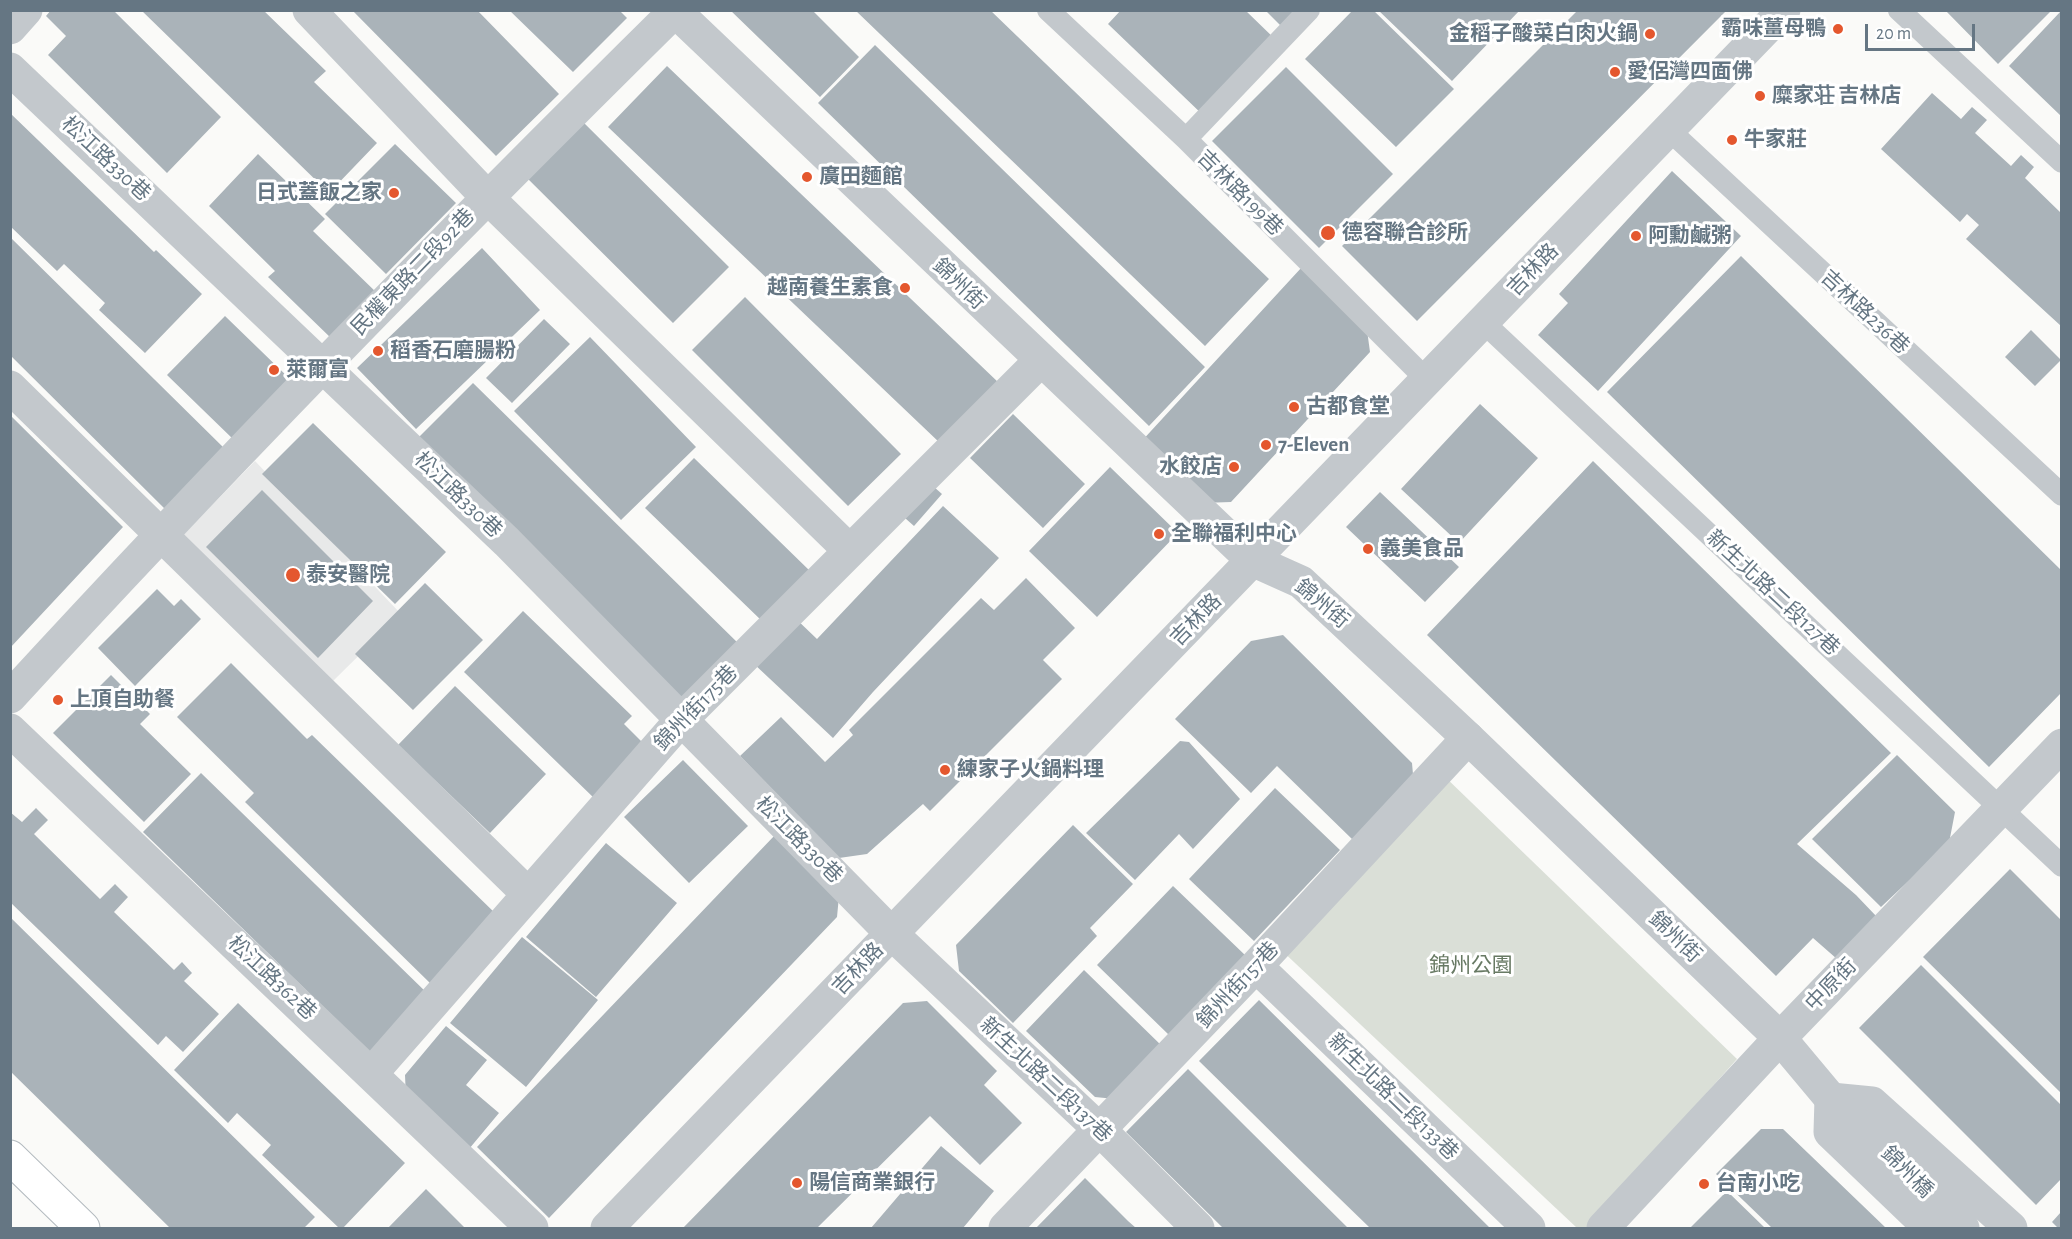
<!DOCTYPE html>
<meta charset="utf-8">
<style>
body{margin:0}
#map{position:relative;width:2072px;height:1239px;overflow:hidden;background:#fafaf8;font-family:"Alegreya Sans",sans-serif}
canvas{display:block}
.frame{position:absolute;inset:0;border:12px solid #657683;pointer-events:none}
.scale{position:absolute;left:1865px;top:24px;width:110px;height:27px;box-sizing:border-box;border:3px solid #657683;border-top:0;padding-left:8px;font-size:18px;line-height:21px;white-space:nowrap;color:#657683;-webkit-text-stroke:4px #fff;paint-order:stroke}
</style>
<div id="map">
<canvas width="2072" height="1239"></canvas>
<div class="frame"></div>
<div class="scale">20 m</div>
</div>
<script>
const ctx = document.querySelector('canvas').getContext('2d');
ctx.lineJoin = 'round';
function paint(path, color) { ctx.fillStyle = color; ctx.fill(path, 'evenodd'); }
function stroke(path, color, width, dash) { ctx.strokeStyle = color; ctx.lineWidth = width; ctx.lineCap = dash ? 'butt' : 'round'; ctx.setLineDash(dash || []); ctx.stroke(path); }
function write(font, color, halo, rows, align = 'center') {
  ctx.font = font + ' "Alegreya Sans","Noto Sans TC",sans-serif'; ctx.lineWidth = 6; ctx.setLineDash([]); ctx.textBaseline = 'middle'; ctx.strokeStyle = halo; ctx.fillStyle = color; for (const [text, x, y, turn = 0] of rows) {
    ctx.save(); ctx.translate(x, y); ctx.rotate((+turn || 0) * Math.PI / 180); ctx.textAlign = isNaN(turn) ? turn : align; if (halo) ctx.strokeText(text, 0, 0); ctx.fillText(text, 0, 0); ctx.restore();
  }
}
paint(new Path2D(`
 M255,461L401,614L331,683L183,535Z`), '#e8e9e9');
paint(new Path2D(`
 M1441,773L1737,1059L1586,1228H1577L1278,947Z`), '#dadfd7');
paint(new Path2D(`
 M51,10H113L221,117L167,173L48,55L66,36L46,16Z
 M141,10H263L326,71L314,82L377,143L329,193Z
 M352,10H477L559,94L496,156Z
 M509,10H619L627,18L573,72Z
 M730,10H812L859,57L820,97Z
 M855,10H990L1269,279L1205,346Z
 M1121,10H1245L1277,41L1205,117L1108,24Z
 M1265,10H1297L1282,27Z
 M1353,10H1373L1454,89L1396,147L1305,59Z
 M1378,10H1520L1452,81Z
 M1578,10H1727L1417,321L1342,246Z
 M1945,10H2052L1998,64Z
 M2061,11V116L2009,66Z
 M875,45L1205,367L1149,426L818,103Z
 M667,66L999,383L941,444L608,127Z
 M1286,67L1393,174L1319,248L1212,141Z
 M1932,93L1961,119L1972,107L1987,120L1975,133L2011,166L2021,155L2034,167L2025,178L2061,213V326L1966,239L1979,225L1967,214L1960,222L1881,149Z
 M10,113L154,252L156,250L202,294L145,353L99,310L105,303L64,264L57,271L10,226Z
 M581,120L729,267L673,323L525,176Z
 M395,144L456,203L386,274L325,214Z
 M258,154L325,219L313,231L378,294L333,340L268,277L275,271L209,206Z
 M1672,171L1741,236L1598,391L1538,335L1568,303L1559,294Z
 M10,237L226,450L166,510L10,355Z
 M482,248L540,310L416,429L357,368Z
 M1741,256L2061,570V693L1989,767L1607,392Z
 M1302,267L1367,330L1370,352L1231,502L1202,503L1139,444Z
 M745,297L901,454L848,506L692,350Z
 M225,316L292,381L235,441L167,375Z
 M544,319L570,344L512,403L486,378Z
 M2031,330L2061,360L2035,386L2005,357Z
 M590,337L696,447L621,520L514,411Z
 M473,383L741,646L686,704L416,440Z
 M1480,404L1538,458L1459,543L1401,489Z
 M1013,414L1085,484L1043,528L970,458Z
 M10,415L123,527L10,648Z
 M313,423L446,552L395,604L262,474Z
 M694,458L811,572L763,622L645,508Z
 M1593,461L1891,753L1797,844L1856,895L1877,917L1837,959L1813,938L1776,976L1427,635Z
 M1110,467L1178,533L1097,617L1029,551Z
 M925,479L942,494L914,526L897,511Z
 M262,490L373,601L318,658L206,547Z
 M1380,492L1459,567L1425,602L1346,527Z
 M943,506L999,558L873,692L833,738L753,663L793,616L817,639Z
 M1026,578L1075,628L1043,660L1062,679L930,811L923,804L867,854L839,858L740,756L781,717L825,762L853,735L849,730L981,598L994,610Z
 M425,583L483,640L413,710L355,654Z
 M157,589L174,606L181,599L201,619L135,686L98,648Z
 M523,611L632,716L624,724L646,746L595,799L464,672Z
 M1283,635L1412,763L1414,786L1353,840L1277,766L1251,793L1175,719L1251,641Z
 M231,663L307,739L312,735L497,915L431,984L245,802L254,793L177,717Z
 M111,675L150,714L140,724L191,774L144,822L53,733Z
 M455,686L546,774L490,833L398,745Z
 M1180,741L1189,742L1240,799L1193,849L1179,834L1135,880L1086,833Z
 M1897,755L1955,812L1949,843L1881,907L1812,839Z
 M683,760L748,826L689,883L624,817Z
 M201,773L429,995L372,1054L143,832Z
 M1275,788L1340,850L1254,941L1189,879Z
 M36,808L48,820L34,834L100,899L115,884L128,897L114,912L174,970L182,962L192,973L184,981L219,1014L183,1052L166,1036L158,1045L10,902V812L22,822Z
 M1073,825L1133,884L1090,928L1097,936L1013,1023L959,971L956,945Z
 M775,835L839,896L837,917L549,1218L477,1147Z
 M606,843L677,903L596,997L526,937Z
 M2010,869L2061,920V1093L1923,957Z
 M1173,886L1246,956L1169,1035L1097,965Z
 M10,917L315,1217L304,1228H170L10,1071Z
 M522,937L598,1000L526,1087L450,1023Z
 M1921,965L2061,1105V1179L2036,1205L1859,1028Z
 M1084,970L1164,1048L1115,1099L1095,1097L1026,1031Z
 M1259,1000L1406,1145L1490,1228H1370L1304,1164L1199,1061Z
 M927,1001L997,1071L984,1085L1022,1123L980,1165L930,1116L817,1228H683L903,1003Z
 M238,1003L405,1163L343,1228H339L262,1155L271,1145L237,1113L228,1123L174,1070Z
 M446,1026L487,1060L466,1085L499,1113L469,1149L406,1098L405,1075Z
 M1188,1069L1247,1128L1348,1228H1223L1126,1132Z
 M1761,1129H1783L1886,1228H1772L1716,1174Z
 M941,1146L994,1191L963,1228H871Z
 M1085,1178L1128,1221L1136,1228H1036Z
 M426,1189L465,1228H388Z
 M1727,1191L1765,1228H1690Z
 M2061,1212V1228H2058L2052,1222Z`), '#aab3b9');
const secondary = new Path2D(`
 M10,1157L83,1228`);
stroke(secondary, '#b3babf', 35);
stroke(new Path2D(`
 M1048,10L1186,139L1427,380
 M1899,10L2062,162
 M1669,130L2062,495
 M1186,139L1309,10
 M1483,322L2062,866`), '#c3c8cc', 22);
stroke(new Path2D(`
 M309,10L487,197L850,551
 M10,28L26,10
 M10,69L507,542L892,934L1100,1130L1198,1228
 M10,387L528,894
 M10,697C226,462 448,235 675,11
 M10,730L532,1228
 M1256,966L1529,1228
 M372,1073L681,720L1040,361
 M1005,1228L1256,966L1468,738
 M1603,1228L1780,1038L2062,745
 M1930,1228L1830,1132L1831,1099L1872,1103L2011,1228`), '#c3c8cc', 33);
stroke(new Path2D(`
 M674,10L1252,560L1301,582L1468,738L1780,1038L1831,1099L1963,1228
 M607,1228L1784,10`), '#c3c8cc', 33);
stroke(secondary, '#fff', 33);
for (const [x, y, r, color] of [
 [1838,29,6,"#e4572e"],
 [1650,34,6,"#e4572e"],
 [1615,72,6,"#e4572e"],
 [1760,96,6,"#e4572e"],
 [1732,140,6,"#e4572e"],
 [807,177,6,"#e4572e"],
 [394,193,6,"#e4572e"],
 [1328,233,8,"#e4572e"],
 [1636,236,6,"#e4572e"],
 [905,288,6,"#e4572e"],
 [378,351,6,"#e4572e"],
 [274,370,6,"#e4572e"],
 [1294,407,6,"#e4572e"],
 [1266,445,6,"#e4572e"],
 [1234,467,6,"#e4572e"],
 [1159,534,6,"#e4572e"],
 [1368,549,6,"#e4572e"],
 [293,575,8,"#e4572e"],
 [58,700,6,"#e4572e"],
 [945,770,6,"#e4572e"],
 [797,1183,6,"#e4572e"],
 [1704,1184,6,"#e4572e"]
]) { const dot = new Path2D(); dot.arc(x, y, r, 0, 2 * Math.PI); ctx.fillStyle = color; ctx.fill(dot); stroke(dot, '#fff', 2); }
write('bold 21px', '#657683', '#fff', [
 ["霸味薑母鴨",1826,29,"right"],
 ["金稻子酸菜白肉火鍋",1638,34,"right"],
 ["愛侶灣四面佛",1627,72],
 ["糜家荘 吉林店",1772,96],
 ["牛家莊",1744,140],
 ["廣田麵館",819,177],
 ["日式蓋飯之家",382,193,"right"],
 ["德容聯合診所",1342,233],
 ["阿勳鹹粥",1648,236],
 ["越南養生素食",893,288,"right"],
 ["稻香石磨腸粉",390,351],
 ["萊爾富",286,370],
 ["古都食堂",1306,407],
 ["7-Eleven",1278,445],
 ["水餃店",1222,467,"right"],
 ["全聯福利中心",1171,534],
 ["義美食品",1380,549],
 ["泰安醫院",306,575],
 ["上頂自助餐",70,700],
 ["練家子火鍋料理",957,770],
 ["陽信商業銀行",809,1183],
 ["台南小吃",1716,1184]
], 'left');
write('21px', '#657683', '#fff', [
 ["松江路330巷",106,159,43],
 ["吉林路199巷",1240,193,45],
 ["吉林路",1533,270,-46],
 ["民權東路二段92巷",413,272,-46],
 ["錦州街",959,284,44],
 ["吉林路236巷",1865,312,43],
 ["松江路330巷",458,495,44],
 ["新生北路二段127巷",1773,593,43],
 ["錦州街",1322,604,40],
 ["吉林路",1196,620,-46],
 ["錦州街175巷",696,708,-46],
 ["松江路330巷",799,840,45],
 ["錦州街",1675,937,44],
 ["吉林路",858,969,-46],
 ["松江路362巷",272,978,43],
 ["錦州街157巷",1238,985,-47],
 ["中原街",1831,985,-46],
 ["新生北路二段137巷",1046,1080,43],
 ["新生北路二段133巷",1393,1097,44],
 ["錦州橋",1907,1172,45]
]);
write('21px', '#687a64', '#fff', [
 ["錦州公園",1471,966]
]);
</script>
